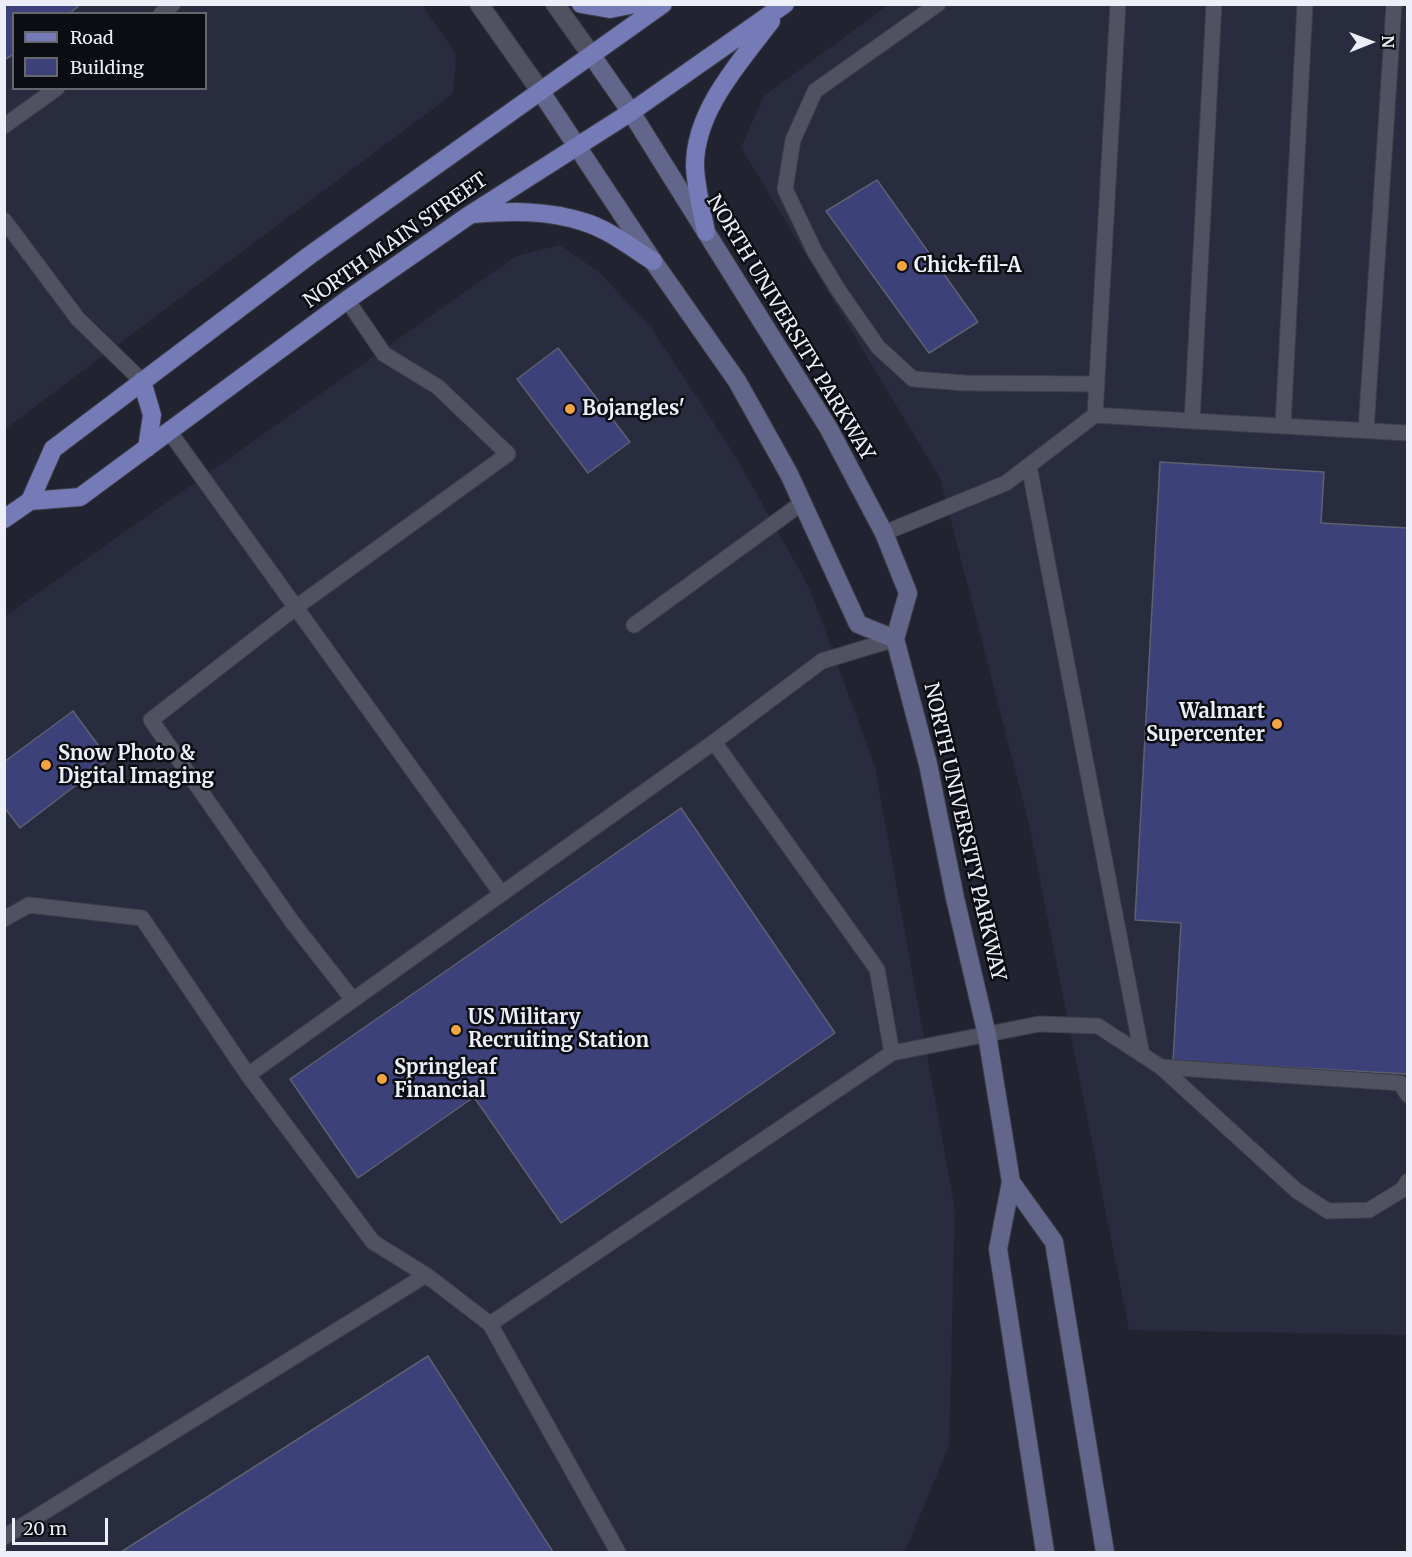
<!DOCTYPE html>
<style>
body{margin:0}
#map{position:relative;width:1412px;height:1557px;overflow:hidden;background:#212330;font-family:Merriweather,serif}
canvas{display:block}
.frame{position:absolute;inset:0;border:6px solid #edeff8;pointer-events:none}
.legend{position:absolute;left:12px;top:12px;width:195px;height:78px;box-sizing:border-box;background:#0c0d13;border:2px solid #66676f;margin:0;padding:8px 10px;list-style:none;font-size:18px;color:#edeff8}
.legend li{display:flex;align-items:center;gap:12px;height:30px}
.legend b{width:30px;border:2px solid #66676f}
.north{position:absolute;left:1340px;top:12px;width:60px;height:60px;-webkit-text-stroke:4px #0c0d13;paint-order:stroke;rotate:89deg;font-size:16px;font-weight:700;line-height:24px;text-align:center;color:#edeff8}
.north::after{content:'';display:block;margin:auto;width:21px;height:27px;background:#edeff8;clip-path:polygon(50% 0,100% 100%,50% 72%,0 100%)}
.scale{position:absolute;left:12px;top:1518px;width:96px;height:27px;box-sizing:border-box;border:3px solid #edeff8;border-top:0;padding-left:8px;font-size:18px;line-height:21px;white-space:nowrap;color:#edeff8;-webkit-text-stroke:4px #0c0d13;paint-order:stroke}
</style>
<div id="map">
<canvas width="1412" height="1557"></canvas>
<div class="frame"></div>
<ul class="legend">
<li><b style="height:8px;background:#747bb6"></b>Road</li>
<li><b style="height:16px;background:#3d417a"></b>Building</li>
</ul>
<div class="north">N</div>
<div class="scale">20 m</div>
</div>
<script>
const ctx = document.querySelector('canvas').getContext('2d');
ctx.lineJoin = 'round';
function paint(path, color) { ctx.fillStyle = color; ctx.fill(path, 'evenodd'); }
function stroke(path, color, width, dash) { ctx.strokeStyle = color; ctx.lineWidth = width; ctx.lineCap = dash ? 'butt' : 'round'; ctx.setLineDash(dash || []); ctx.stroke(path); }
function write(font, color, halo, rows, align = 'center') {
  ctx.font = font + ' Merriweather,serif'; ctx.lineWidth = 5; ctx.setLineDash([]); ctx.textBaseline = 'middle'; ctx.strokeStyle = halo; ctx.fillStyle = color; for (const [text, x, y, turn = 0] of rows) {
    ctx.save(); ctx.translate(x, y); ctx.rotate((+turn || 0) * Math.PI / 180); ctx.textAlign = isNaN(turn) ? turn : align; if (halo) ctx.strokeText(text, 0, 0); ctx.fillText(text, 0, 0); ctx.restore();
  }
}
paint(new Path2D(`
 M5,5H422L456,54L453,94L5,429ZM14,14H206V88H14Z
 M888,5H1407V1335L1129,1330L1030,828L940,478L741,147L764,96Z
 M560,245L599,272L652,329L736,457L810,589L875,767L955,1210L949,1445L905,1552H5L4,617L516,256Z`), '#292c3e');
const building = new Path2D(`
 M4,4H81L69,14H14V54L4,60Z
 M877,180L978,322L929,353L826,211Z
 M558,348L630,442L588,473L517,379Z
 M1160,462L1324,472L1321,523L1408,528V1074L1173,1061L1181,923L1135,920Z
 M73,711L109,760L20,828L4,807V762Z
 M681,808L835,1033L561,1223L474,1097L358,1178L290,1079Z
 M428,1356L553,1552H121Z`);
paint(building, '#3d417a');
stroke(building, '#5d606f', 1.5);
const service = new Path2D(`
 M938,4L815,91L793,140L785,189L815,252L839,291L878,347L913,379L965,383L1097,384
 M1214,4L1192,421L1408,433
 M161,14L173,4
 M4,126L57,88
 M4,220L78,319L142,381
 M347,300L384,354L438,387L508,454L295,608L151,720L293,923L353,1000
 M1095,415L1192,421
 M1283,425L1305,4
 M1366,430L1394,4
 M169,431L501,893
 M1029,466L1142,1055
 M884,533L1006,483L1095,415L1118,4
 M634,625L802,503
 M714,742L877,969L892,1053
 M4,919L29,905L142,918L248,1075L714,742L822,661L895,639
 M1161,1067L1400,1083L1408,1095
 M248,1075L373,1242L426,1275L490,1324L618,1552
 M490,1324L892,1053L1039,1024L1098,1026L1161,1067L1297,1191L1328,1211L1369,1210L1402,1190L1408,1181
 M4,1537L426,1275`);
const tertiary = new Path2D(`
 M479,4L541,92
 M555,4L592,56`);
const secondary = new Path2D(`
 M592,56L631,112L829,429L884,533L908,593L895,639L928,764L955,898L987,1035L1011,1182L998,1249L1045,1552
 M541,92L653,261L737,381L789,474L858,624L895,639
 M1011,1182L1054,1242L1105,1552`);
const primary = new Path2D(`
 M581,4L610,9L635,4
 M473,214C511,211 547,210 584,222C608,229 632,248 653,261
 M706,232C702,211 696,188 695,167C694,112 739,63 771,21
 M142,381L152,415L147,448
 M30,501L53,449L310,255L663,4
 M4,519L30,501L80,497L347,300L471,214L631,112L785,4`);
stroke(service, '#3d3e49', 17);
stroke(tertiary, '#3d3e49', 20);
stroke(secondary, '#3d3e49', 20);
stroke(primary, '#3d3e49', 20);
stroke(service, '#505261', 15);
stroke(tertiary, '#505261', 18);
stroke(secondary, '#62668b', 18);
stroke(primary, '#747bb6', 18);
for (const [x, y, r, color] of [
 [902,266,6,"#f3a443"],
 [570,409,6,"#f3a443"],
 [1277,724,6,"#f3a443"],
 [46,765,6,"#f3a443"],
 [456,1030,6,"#f3a443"],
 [382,1079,6,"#f3a443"]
]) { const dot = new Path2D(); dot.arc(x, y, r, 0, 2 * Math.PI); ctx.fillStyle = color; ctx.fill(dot); stroke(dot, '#0c0d13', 2); }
write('20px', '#edeff8', '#0c0d13', [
 ["NORTH MAIN STREET",396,241,-35],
 ["NORTH UNIVERSITY PARKWAY",790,328,59],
 ["NORTH UNIVERSITY PARKWAY",964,832,77]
]);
write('bold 20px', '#edeff8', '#0c0d13', [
 ["Chick-fil-A",914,266],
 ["Bojangles'",582,409],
 ["Walmart",1265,712,"right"],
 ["Supercenter",1265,735,"right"],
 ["Snow Photo &",58,754],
 ["Digital Imaging",58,777],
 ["US Military",468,1018],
 ["Recruiting Station",468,1041],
 ["Springleaf",394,1068],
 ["Financial",394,1091]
], 'left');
</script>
